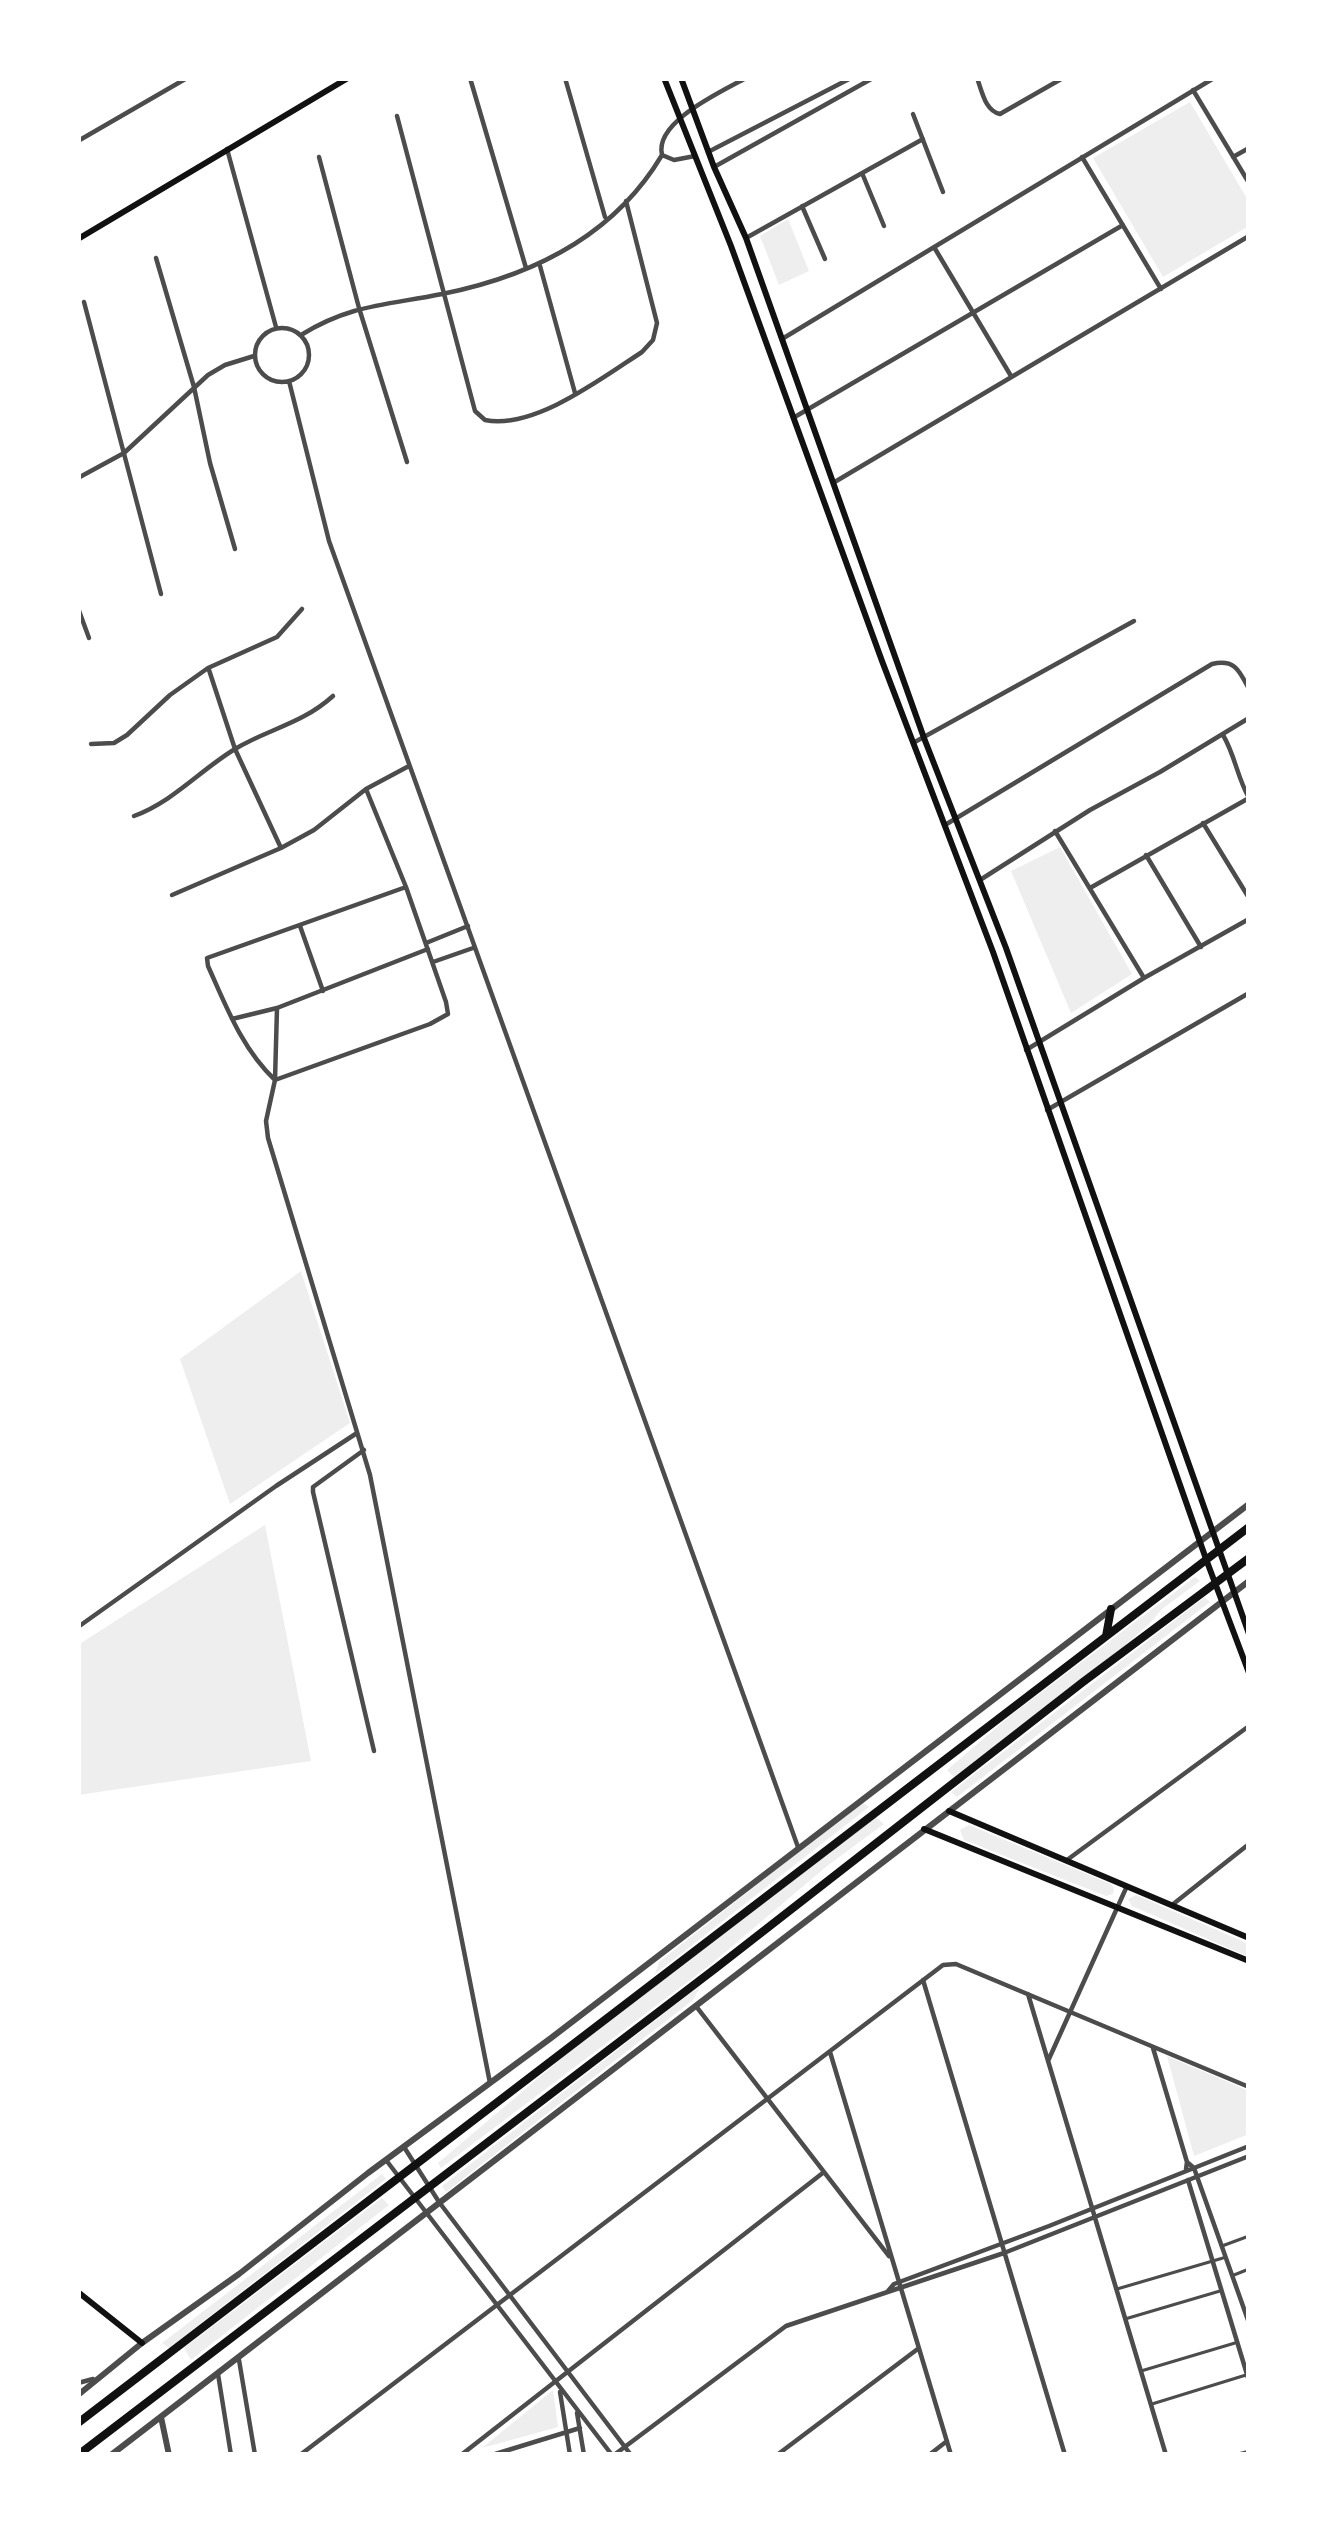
<!DOCTYPE html>
<style>
body{margin:0}
#map{position:relative;width:1327px;height:2533px;overflow:hidden;background:#fff;font-family:"Archivo Narrow",sans-serif}
canvas{display:block}
.frame{position:absolute;inset:0;border:81px solid #fff;pointer-events:none}
</style>
<div id="map">
<canvas width="1327" height="2533"></canvas>
<div class="frame"></div>
</div>
<script>
const ctx = document.querySelector('canvas').getContext('2d');
ctx.lineJoin = 'round';
function paint(path, color) { ctx.fillStyle = color; ctx.fill(path, 'evenodd'); }
function stroke(path, color, width, dash) { ctx.strokeStyle = color; ctx.lineWidth = width; ctx.lineCap = dash ? 'butt' : 'round'; ctx.setLineDash(dash || []); ctx.stroke(path); }
paint(new Path2D(`
 M1190,102L1249,202V226L1163,277L1093,158Z
 M788,219L809,271L779,285L760,236Z
 M1060,847L1132,974L1071,1013L1011,871Z
 M301,1271L350,1423L230,1504L180,1359Z
 M265,1525L311,1761L78,1795V1645Z
 M1195,1577L1200,1581L1162,1609L1150,1623L1121,1649L954,1777L947,1770L1011,1715Z
 M1205,1597L1210,1602L957,1797L951,1792Z
 M862,1802L869,1807L655,1974L659,1962Z
 M876,1817L884,1824L827,1866L710,1965L441,2168L438,2163L562,2058Z
 M969,1825L1111,1884L1114,1888L1113,1894L1106,1896L964,1840L960,1830Z
 M1136,1895L1249,1944V1957L1132,1906L1128,1899Z
 M701,1985L693,2000L446,2192L442,2186Z
 M1167,2056L1249,2091V2134L1194,2156Z
 M382,2174L386,2179L169,2348L162,2343Z
 M382,2198L389,2205L191,2360L184,2348Z
 M553,2390L558,2427L482,2448Z`), '#eee');
stroke(new Path2D(`
 M1222,2246L1249,2236
 M1234,2275L1249,2269
 M1117,2289L1223,2258
 M1125,2319L1220,2291
 M1141,2371L1235,2343
 M1152,2404L1246,2375`), '#4c4c4c', 3);
stroke(new Path2D(`
 M470,78L526,268
 M565,78L605,217
 M977,78C982,91 985,111 1000,114L1063,78
 M1193,90L1249,183
 M913,114L943,192
 M397,116L475,411L485,420C534,430 602,378 642,352L653,340L657,323L626,201
 M78,141L187,78
 M227,149L276,327
 M708,152L851,78
 M695,156L674,160L662,155C654,122 721,92 746,78
 M319,157L359,308L407,462
 M1082,157L1161,289
 M1233,157L1249,148
 M714,167L873,78
 M862,173L884,226
 M802,206L825,259
 M746,238L923,139
 M934,247L1011,376
 M156,258L194,387L210,463L235,549
 M540,266L575,393
 M84,302L161,594
 M255 355a27 27 0 1 1 54 0a27 27 0 1 1-54 0Z
 M301,335C351,304 388,305 442,294C532,276 614,236 662,155
 M782,339L1214,78
 M289,381L329,541L798,1847
 M793,418L1123,225
 M78,478L124,453L208,375L225,365L254,356
 M833,483L1249,236
 M78,608L89,638
 M209,670L235,749L281,848
 M913,743L1134,621
 M91,744L114,743L127,735L170,695L208,668L277,637L302,609
 M366,789L406,887L446,1002L448,1014L430,1024L275,1080C242,1049 226,1006 208,966L207,958L406,887
 M134,816C174,801 199,771 235,749C268,729 302,724 333,696
 M1203,823L1249,898
 M945,825L1212,664C1235,659 1239,670 1249,689
 M1055,831L1144,978
 M1146,855L1201,947
 M980,880L1090,810L1160,772L1249,718
 M1090,888L1249,798C1237,777 1235,755 1223,735
 M172,895L281,848L314,830L366,789L409,766
 M300,926L323,991
 M426,943L468,926
 M433,962L473,948
 M277,1008L275,1080L266,1121L268,1138L370,1475L490,2083
 M232,1019L277,1008L428,949
 M1026,1050L1144,978L1249,919
 M1047,1110L1249,993
 M364,1450L313,1487V1492L374,1751
 M78,1627L276,1486L357,1433
 M1067,1860L1249,1726
 M1172,1905L1249,1844
 M923,1980L1065,2455
 M1028,1994L1166,2455
 M696,2006L889,2256
 M1153,2048L1187,2162L1186,2169
 M830,2052L951,2455
 M1048,2061L1127,1886
 M404,2147L439,2202L631,2455
 M386,2160L612,2455
 M1187,2162L1194,2168L1249,2323
 M1188,2180L1249,2381
 M888,2291L894,2284L1049,2226L1249,2146
 M239,2360L255,2455
 M218,2374L231,2455
 M78,2383L93,2379
 M560,2392L570,2455
 M577,2413L584,2455
 M300,2455L943,1965L956,1964L963,1967L1249,2087
 M461,2455L824,2172
 M492,2455L580,2428
 M614,2455L786,2326L1004,2253L1249,2156
 M777,2455L919,2348
 M929,2455L947,2441
 M1237,2455L1249,2452`), '#4c4c4c', 4.5);
stroke(new Path2D(`
 M78,2395L142,2343L239,2274L368,2173L551,2038L1249,1504
 M161,2417L169,2455
 M111,2455L1249,1581`), '#4c4c4c', 6);
stroke(new Path2D(`
 M664,78L731,246L882,661L993,952L1206,1559L1249,1673
 M681,78L714,167L746,238L924,738L1006,948L1249,1634
 M78,239L348,78
 M949,1811L1249,1938
 M924,1829L1249,1961
 M78,2292L142,2343`), '#111', 6);
stroke(new Path2D(`
 M1106,1636L1111,1609
 M78,2423L1249,1527
 M78,2455L716,1968L1083,1682L1249,1558`), '#111', 8);
</script>
